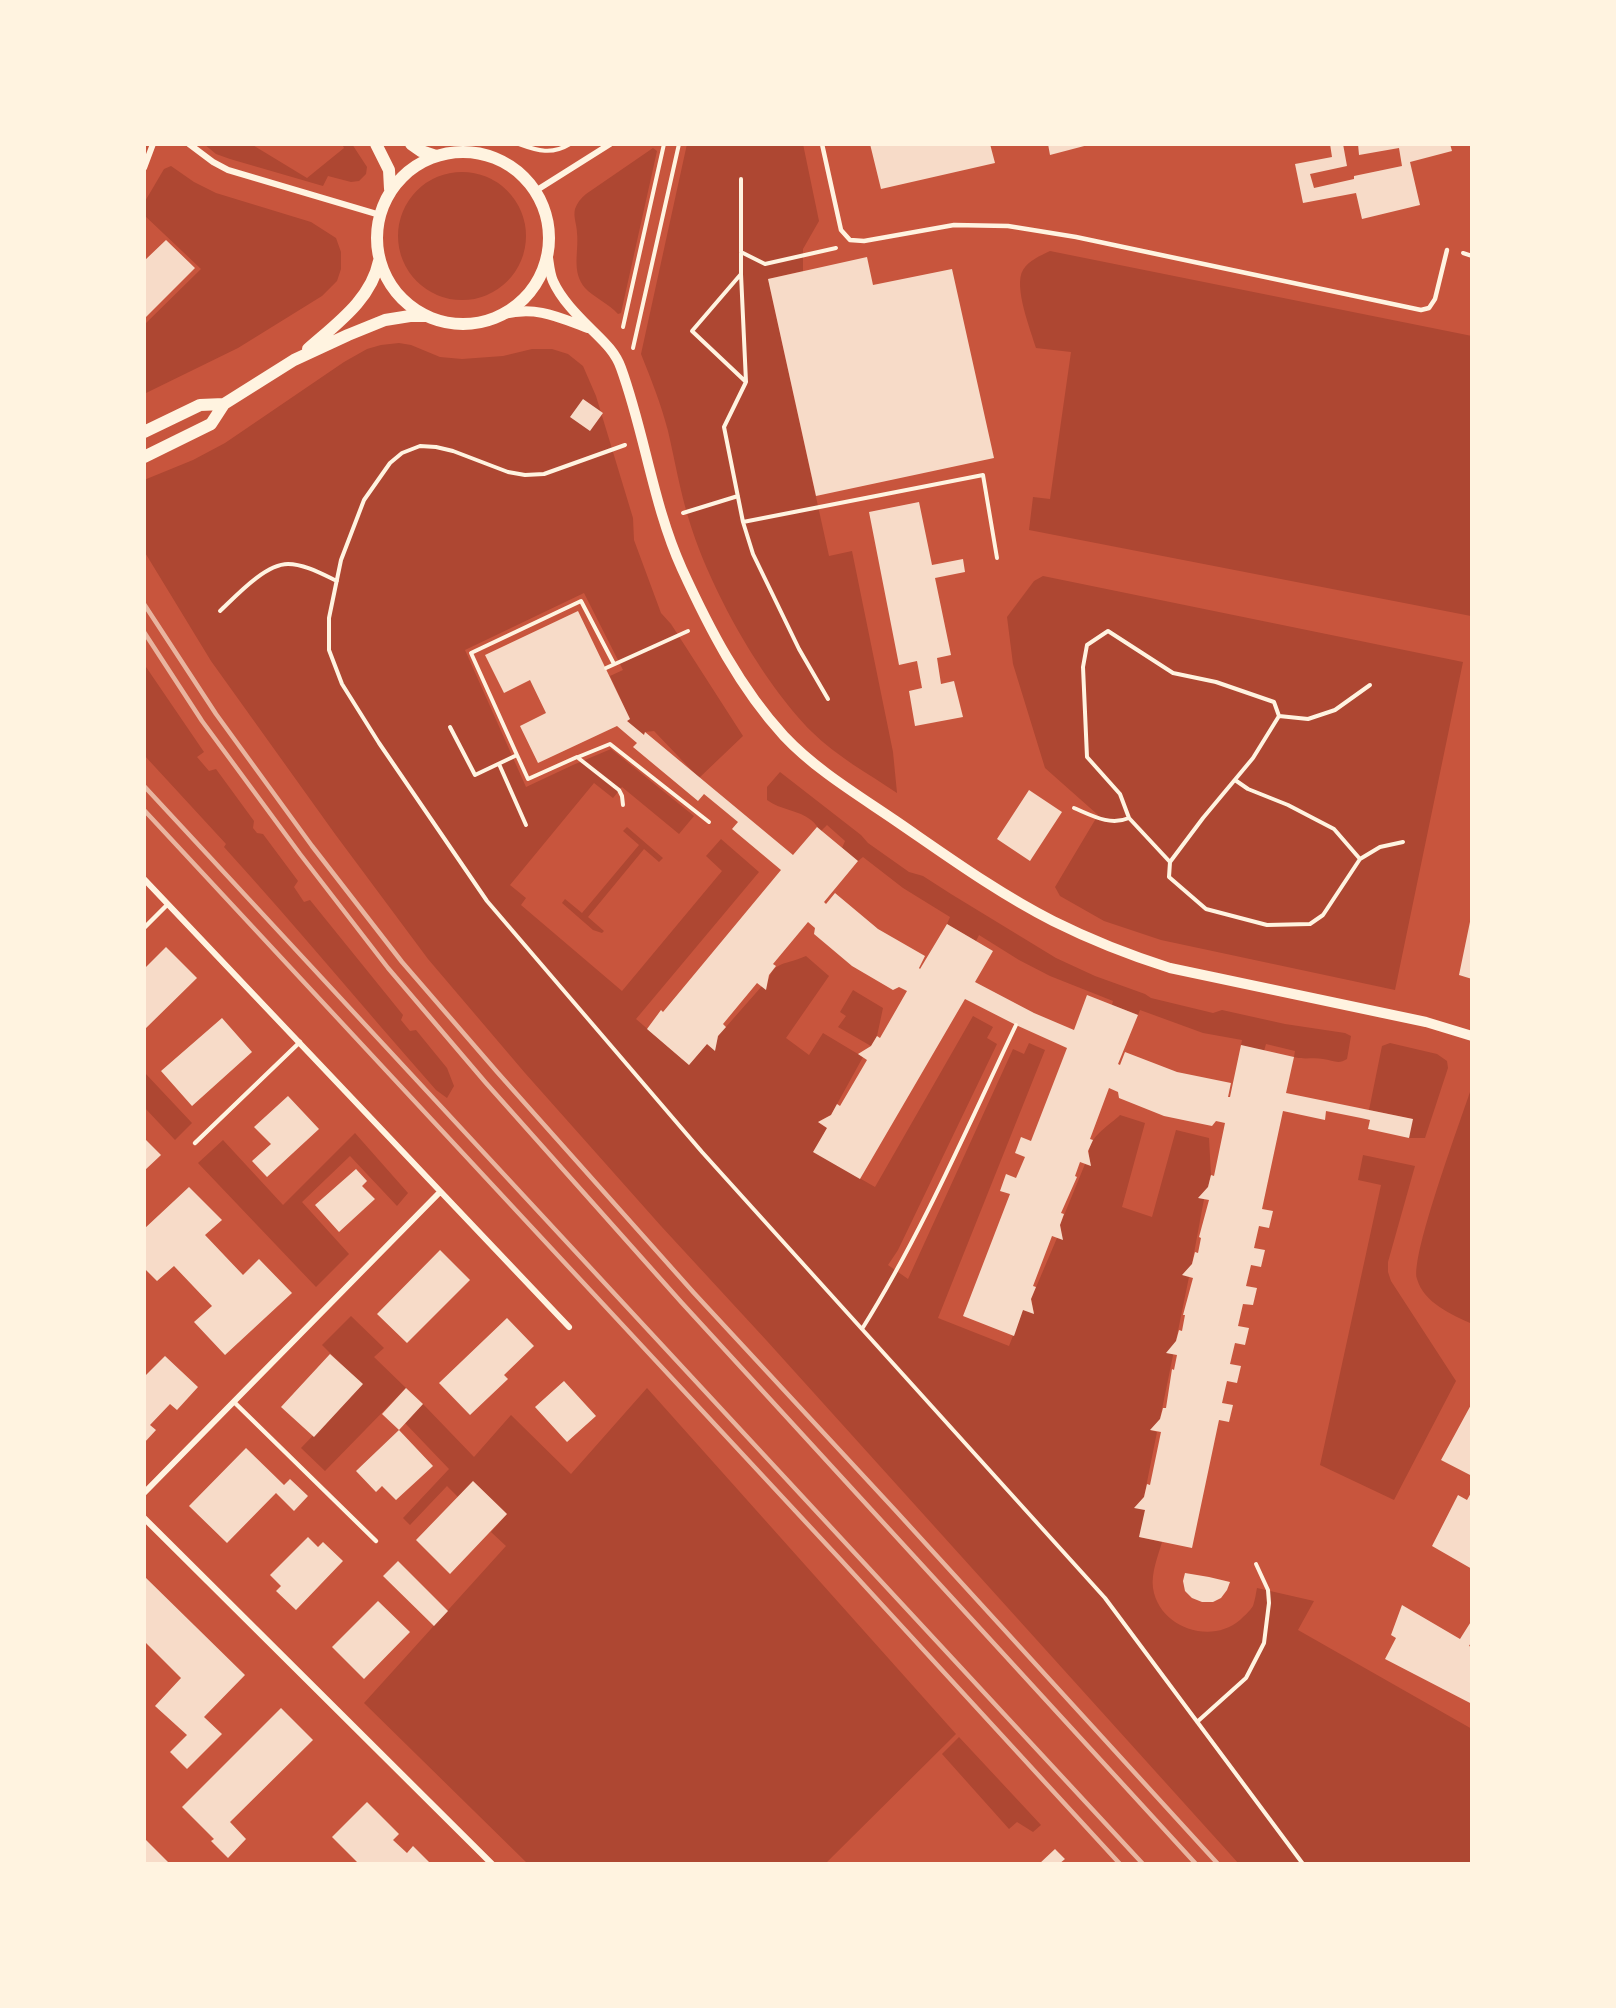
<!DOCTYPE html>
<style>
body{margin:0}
#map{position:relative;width:1616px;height:2008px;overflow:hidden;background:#c8553d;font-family:Rubik,sans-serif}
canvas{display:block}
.frame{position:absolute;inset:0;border:146px solid #fff3e0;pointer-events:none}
</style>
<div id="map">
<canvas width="1616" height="2008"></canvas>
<div class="frame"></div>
</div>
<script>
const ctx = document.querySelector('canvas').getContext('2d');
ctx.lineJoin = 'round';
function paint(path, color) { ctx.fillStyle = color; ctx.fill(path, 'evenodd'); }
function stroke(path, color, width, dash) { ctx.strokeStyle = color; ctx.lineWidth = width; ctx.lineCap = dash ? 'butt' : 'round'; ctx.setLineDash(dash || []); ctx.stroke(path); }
paint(new Path2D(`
 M204,144H251L307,178L344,148L342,144H352L367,167L366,174L359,181L351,182L328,176L323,186L230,159L216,154Z
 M687,144H803L819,221L803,249V271L768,279L829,556L852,551L893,752L897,793C869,774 836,756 812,732C762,682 709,587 689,520C680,491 675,461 668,431C661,404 651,379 641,354Z
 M653,148L657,151L621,313L618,314C609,304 592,296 585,288C571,272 579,252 577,233C577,225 573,217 575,209C577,203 581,198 586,194Z
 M171,166L194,182L216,193L311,222L336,238L341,252V269L337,281L322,296L238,348L144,394V325L201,269L144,215V203L164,169Z
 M398 236a64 64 0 1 1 128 0a64 64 0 1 1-128 0Z
 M1050,251L1472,336L1471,616L1029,530L1033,497L1050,499L1071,352L1036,348C1031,331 1013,286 1023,270C1029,260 1040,256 1050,251Z
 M399,343L411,345L440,357L462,359L503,356L532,349H552L568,354L583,366L596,396L633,518L634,540L661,613L671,624L743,736L699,778L654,731L645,732L644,735L627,721L630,719L610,676L623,670L584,593L465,650L526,787L573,765L611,749L694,816L679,834L622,787L613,798L594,783L510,885L526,898L521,905L622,991L722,871L706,856L721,839L759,872L636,1019L689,1065L707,1044L715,1050L718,1036L762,986L766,989C772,959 782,967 806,956L829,976L786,1038L809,1055L823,1033L863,1057L831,1115L818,1122L827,1128L814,1152L875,1187L973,1016L993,1027L987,1038L997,1044L898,1250L888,1265L908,1279L1013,1049L1024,1054L1029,1043L1045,1050L938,1318L1009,1346L1023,1310L1034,1313L1031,1299L1057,1238L1062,1239L1060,1225L1085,1164L1091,1166C1090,1161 1088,1155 1089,1151C1091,1135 1110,1125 1120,1115L1145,1123L1122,1207L1152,1217L1176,1130L1209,1138L1211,1175L1208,1187L1199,1197L1204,1199L1192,1264L1183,1275L1189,1277L1160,1419L1151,1430L1157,1432L1144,1497L1135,1507L1145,1510L1140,1537L1162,1542C1158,1556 1151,1573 1153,1588C1159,1628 1211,1645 1240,1620C1244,1616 1250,1611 1253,1606C1255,1600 1256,1593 1257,1588L1314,1601L1298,1630L1472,1729V1864H1239L767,1341L661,1226L525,1073L428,959L335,834L211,661L144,551V480L193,460L225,443L344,362L367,349L381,345Z
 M1043,576L1463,662L1395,990L1161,940L1104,921L1060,896L1055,887L1098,815L1045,768L1013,664L1007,617L1034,581Z
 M144,664L204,752L197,757L209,771L216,769L254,821L253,828L257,833L263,834L298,881L294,887L304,902L310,900L403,1015L401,1020L410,1031L416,1030L447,1068L454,1086L447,1098L436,1090C365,1010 297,927 224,847L226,844L144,755Z
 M780,772L861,835L868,843L909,872L923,876L951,894L1056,958L1095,976L1145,994L1151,998L1213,1013L1222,1010L1285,1024L1345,1033L1351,1036L1347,1059C1338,1065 1333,1060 1323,1059C1313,1057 1305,1060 1294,1057L1295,1051L1266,1044L1264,1051L1241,1045L1242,1040L1203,1033L1140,1010L1138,1015L1112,1005L1113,1001L1050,976L1019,960L979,935L976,941L947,924L950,917L903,888L863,857L858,861L842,848L845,841L827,825L821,831C818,828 815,823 811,820C799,810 780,810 767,800V787Z
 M627,827L663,858L659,862L644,849L588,917L604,931L602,933L593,930L562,903L565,899L582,913L639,845L623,831Z
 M853,990L883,1008L877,1036L871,1046L838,1027L846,1016L840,1012Z
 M1390,1043L1437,1054L1447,1061L1448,1068L1425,1138H1409L1412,1119L1369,1110L1382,1046Z
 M145,1073L192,1123L175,1140L144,1107Z
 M1472,1086V1324C1451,1314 1424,1303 1417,1279C1410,1256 1462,1117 1472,1086Z
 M355,1133L408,1193L397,1206L350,1156L302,1202L349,1254L316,1287L198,1163L223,1140L283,1205Z
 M1363,1155L1415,1166L1388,1262V1272L1391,1281L1456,1381L1394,1500L1320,1465L1381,1185L1358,1180Z
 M351,1316L384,1348L374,1357L406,1388L325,1471L301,1448L362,1385L322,1345Z
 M647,1388L956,1734L825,1864H528L364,1703L506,1546L491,1532L507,1514L473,1481L458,1497L447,1486L410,1525L403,1518L449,1469L405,1423L423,1404L474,1457L511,1415L571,1474Z
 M959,1737L1041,1825L1033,1832L1017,1822L1009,1829L942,1754Z`), '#ae4732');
paint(new Path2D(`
 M870,144H990L995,163L881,189Z
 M1048,144H1088V145L1050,155Z
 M1330,144H1343L1347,166L1310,174L1314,188L1354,179V176L1402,166L1399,148L1359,155L1358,144H1450L1452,151L1410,162L1420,205L1362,219L1356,193L1303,203L1295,164L1332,157Z
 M166,240L195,268L144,319V261Z
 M867,257L873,285L952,269L994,458L816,496L768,279Z
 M583,399L603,413L590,431L570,417Z
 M919,502L932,565L963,559L965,572L935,578L951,655L937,658L941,684L954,681L963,717L915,726L909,691L922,688L917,661L899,665L869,512Z
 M578,611L630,719L627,721L644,735L645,732L793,855L817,827L858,861L824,902L826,904L835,893L878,929L925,956L919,968L920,969L947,924L993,951L975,982L1034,1013L1074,1030L1087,995L1138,1015L1118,1064L1120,1065L1125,1052L1177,1072L1231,1083L1228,1097H1230L1241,1045L1294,1057L1286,1093L1413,1119L1409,1138L1368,1129L1370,1120L1361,1118L1326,1111L1325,1120L1283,1111L1262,1209L1273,1211L1269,1228L1259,1226L1254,1248L1265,1250L1261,1267L1251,1265L1246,1286L1257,1288L1253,1305L1243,1304L1238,1326L1249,1328L1245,1345L1235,1343L1230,1364L1241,1366L1237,1383L1227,1381L1222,1403L1233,1405L1229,1422L1219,1420L1192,1548L1139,1537L1145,1510L1134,1508L1144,1497L1147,1484L1150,1485L1161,1432L1150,1430L1160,1419L1163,1408H1166L1172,1369L1174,1370L1177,1355L1166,1353L1176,1341L1179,1330L1182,1331L1185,1315H1183L1193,1278L1182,1275L1192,1264L1195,1252L1198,1253L1201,1238L1199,1237L1209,1200L1198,1198L1208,1187L1211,1175L1214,1176L1225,1123L1216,1121L1212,1126L1164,1116L1119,1098L1118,1092L1109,1088L1090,1139L1093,1140L1088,1151L1091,1166L1080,1162L1075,1176L1077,1177L1061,1213L1064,1214L1060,1225L1063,1240L1052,1236L1033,1286L1036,1287L1031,1299L1034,1314L1023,1310L1014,1336L963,1316L1010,1194L1000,1191L1006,1174L1016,1178L1025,1157L1015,1153L1021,1137L1031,1141L1067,1048L1016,1025L965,999L860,1179L813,1152L827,1128L818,1122L831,1115L837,1104L840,1106L867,1060L858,1054L871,1046L877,1036L880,1038L907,991L899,987L893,990L852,966L814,934L815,928L808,922L773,964L776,966L769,975L766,990L757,983L723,1024L726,1027L718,1036L715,1051L707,1044L689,1065L647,1029L661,1010L663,1012L781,870L732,829L738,822L704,794L698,801L633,747L637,743L617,726L538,763L520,726L546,713L530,680L504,693L485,655Z
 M1029,790L1062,812L1030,861L997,839Z
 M1471,917H1472V979L1459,975Z
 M166,947L197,978L144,1030V969Z
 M222,1018L252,1052L192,1106L161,1071Z
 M288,1096L319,1129L267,1177L252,1161L271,1144L254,1127Z
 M144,1138L161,1155L144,1171Z
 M356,1169L367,1181L362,1186L375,1199L339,1232L315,1205Z
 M189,1187L222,1220L205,1235L243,1275L259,1259L292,1293L225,1355L194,1322L212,1306L174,1266L157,1281L144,1268V1229Z
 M440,1250L470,1280L407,1343L377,1314Z
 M507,1318L534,1346L504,1375L508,1379L470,1415L439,1383Z
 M330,1354L363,1384L314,1437L281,1407Z
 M165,1356L198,1387L177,1410L170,1404L150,1425L156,1430L144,1443V1377Z
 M564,1381L596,1416L567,1442L535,1407Z
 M406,1388L423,1404L399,1430L382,1414Z
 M1472,1403V1476L1441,1460Z
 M399,1430L433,1466L396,1500L382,1486L376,1492L356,1471Z
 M246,1448L284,1485L290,1479L308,1496L294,1511L276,1493L227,1543L189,1506Z
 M473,1481L507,1514L450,1574L416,1540Z
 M1472,1491V1569L1432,1546L1458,1495L1467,1500Z
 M308,1537L318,1547L323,1542L343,1561L296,1610L276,1591L281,1586L270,1575Z
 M398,1561L448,1611L434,1626L383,1576Z
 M1185,1573L1209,1577L1230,1582L1227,1590L1221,1598L1213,1602H1202L1192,1598L1185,1591L1183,1581Z
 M144,1576L245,1675L204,1717L222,1734L187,1769L170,1752L187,1735L155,1706L181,1678L144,1641Z
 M378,1601L410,1632L364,1679L332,1647Z
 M1402,1605L1460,1639L1472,1620V1641L1469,1646L1472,1647V1704L1385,1659L1396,1638L1391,1635Z
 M281,1708L313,1740L230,1822L246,1839L228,1858L211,1841L214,1839L182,1807Z
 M367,1802L399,1834L393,1840L407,1853L413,1846L431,1864H359L332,1837Z
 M144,1838L170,1864H144Z
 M1055,1849L1065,1859L1059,1864H1039Z`), '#f7dbc8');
stroke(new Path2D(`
 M519,144C538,151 552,155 570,144
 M741,179V274L692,331L746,382L724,427L743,522L753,554L799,649L828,699
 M741,252L765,264L836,248
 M1463,253L1472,256
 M741,274L746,382
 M623,327L664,144
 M633,348L679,144
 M625,445L544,474L525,475L508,472L453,451L436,447L420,446L402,453L390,463L364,500L341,560L329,618V650L342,684L379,743L487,901L702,1152L1105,1598L1303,1864
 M683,513L738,496
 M743,522L983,475L997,558
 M220,611C236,596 265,564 288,564C304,564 322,574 337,581
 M606,668L688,631
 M1279,716L1308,719L1335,710L1370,685
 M450,727L475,775L517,755L528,779L577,757L619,790L622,796L623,805
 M517,755L471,653L581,601L614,664
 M578,757L610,744L709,822
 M499,764L526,825
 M1235,780L1248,789L1288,805L1334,829L1360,859
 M1074,808C1093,816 1110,826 1129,818
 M1170,862L1203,818L1253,758L1279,716L1274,702L1216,682L1173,673L1108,631L1087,645L1083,667L1087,757L1120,794L1129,818L1170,862L1169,877L1206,909L1267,925L1310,924L1323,915L1360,859L1380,847L1403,842
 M862,1329C922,1233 967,1128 1016,1025
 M1197,1722L1246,1678L1264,1643L1269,1603L1268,1590L1256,1564`), '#fff3e0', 4);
stroke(new Path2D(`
 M822,144L841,230L850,240L864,241L954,225L1008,226L1076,237L1421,310L1429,308L1435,299L1447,250
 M144,928L168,904
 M195,1143L300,1042
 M234,1402L376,1541`), '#fff3e0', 4.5);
stroke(new Path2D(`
 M189,144L213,162L228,170L380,215
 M144,168L153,144
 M537,190L610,144
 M144,879L569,1327
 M144,1493L440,1192
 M144,1518L492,1864`), '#fff3e0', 6);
stroke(new Path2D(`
 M547,252C549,261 549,272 553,281C561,299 577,315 590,328C602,340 615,351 621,368C645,434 653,505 682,569C709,628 740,688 784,736C816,770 858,795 896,821C947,856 998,893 1053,921C1091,940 1129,955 1170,968L1426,1022L1472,1036
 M504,314C537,306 558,317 588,328`), '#fff3e0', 10);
stroke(new Path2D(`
 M376,144L389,170L390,189
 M411,144L421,151L436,156
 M377 238a86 86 0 1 1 172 0a86 86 0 1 1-172 0Z
 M308,349C336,324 371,300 379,261
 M144,432L200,405L224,404
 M144,457L211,424L224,404L294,360L348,335L385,320L410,316H425`), '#fff3e0', 12);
stroke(new Path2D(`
 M144,604L216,714L312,846L402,962L498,1073L694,1293L895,1510L1218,1864
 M144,632L202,721L300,854L388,968L486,1083L682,1303L1196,1864
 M144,786L1143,1864
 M144,810L840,1559L1120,1864`), '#e9b49f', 4.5);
</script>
